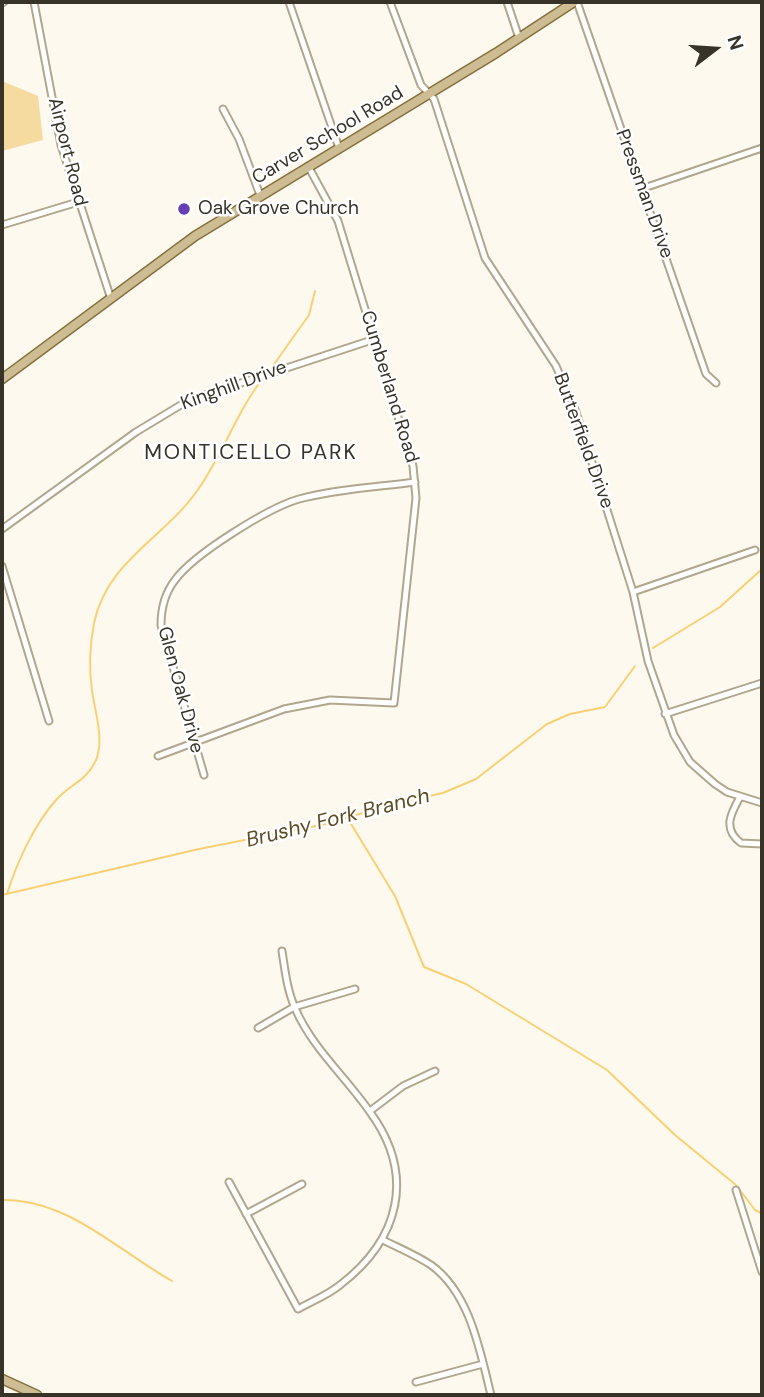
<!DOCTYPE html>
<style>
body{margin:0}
#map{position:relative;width:764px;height:1397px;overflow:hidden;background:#fdf9ee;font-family:"DM Sans",sans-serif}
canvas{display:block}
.frame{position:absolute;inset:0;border:4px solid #383329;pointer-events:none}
.north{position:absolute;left:680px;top:14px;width:70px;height:70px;-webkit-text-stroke:5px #fff;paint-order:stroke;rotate:73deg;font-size:19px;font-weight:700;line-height:28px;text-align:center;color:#383329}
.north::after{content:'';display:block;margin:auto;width:24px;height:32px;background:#383329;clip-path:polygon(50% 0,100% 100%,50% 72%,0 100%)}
</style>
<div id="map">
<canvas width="764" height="1397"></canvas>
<div class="frame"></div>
<div class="north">N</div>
</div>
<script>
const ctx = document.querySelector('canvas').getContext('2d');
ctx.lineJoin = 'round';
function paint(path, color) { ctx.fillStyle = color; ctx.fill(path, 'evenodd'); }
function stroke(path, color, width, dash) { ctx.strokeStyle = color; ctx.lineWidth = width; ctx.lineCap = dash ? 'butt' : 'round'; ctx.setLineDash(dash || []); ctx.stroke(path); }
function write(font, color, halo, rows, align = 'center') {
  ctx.font = font + ' "DM Sans",sans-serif'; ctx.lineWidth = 5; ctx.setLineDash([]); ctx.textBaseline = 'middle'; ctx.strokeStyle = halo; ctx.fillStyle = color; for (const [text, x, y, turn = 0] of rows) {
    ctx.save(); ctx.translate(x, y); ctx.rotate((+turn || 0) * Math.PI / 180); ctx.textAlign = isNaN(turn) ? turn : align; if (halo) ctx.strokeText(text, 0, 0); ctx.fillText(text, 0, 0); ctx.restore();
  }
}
paint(new Path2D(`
 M2,81L38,96L43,140L2,151Z`), '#f6dba0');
stroke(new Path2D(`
 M270,370L309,315L315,291
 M653,648L720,607L762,569
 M348,819L395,896L424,967L466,984L607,1070L675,1135L736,1185L755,1210L761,1213
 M7,894C17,862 34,825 56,800C67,787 86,780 94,764C106,744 95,712 92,691C89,670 90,644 94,623C107,561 164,538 197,491C223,455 236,412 264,377
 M2,895L199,849L326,824L396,803L443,793L476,779L547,724L570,714L605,707L635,666
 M2,1200C68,1199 117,1250 172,1281`), '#f9d174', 2);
const minor = new Path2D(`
 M34,2L61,145L111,299
 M289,2L339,148
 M390,2L421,85L434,99L485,258L556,366L576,412L633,592L648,661L674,735L690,762L715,784L727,792L762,803
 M507,2L519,38
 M577,2L706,374L716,383
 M2,3L4,2
 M223,109L239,139L260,195
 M641,189L762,148
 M2,225L78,202
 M2,529L136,432L189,400L375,339
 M2,566L49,721
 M633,592L755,550
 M665,714L762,683
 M158,756L284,709L330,700L394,703L416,498L413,466L338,221L308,166
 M204,775L161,625C161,609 165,593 175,580C194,554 268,508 299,499C337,489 377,487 415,482
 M740,797C731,813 722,829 741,843L762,844
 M258,1028L294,1007L355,989
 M370,1111L403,1086L435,1071
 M229,1182L298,1309C312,1301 328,1295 340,1285C400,1239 416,1175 370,1112C346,1077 312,1048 295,1008C287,990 285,970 282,951
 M736,1190L762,1272
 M246,1214L302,1184
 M383,1240C399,1248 416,1255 431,1265C470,1293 480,1351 491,1395
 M416,1382L483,1364`);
const primary = new Path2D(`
 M2,379L195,236L496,53L574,2
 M2,1379L37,1395`);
stroke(minor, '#b1a68e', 9);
stroke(primary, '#85703f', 11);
stroke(minor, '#fff', 5);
stroke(primary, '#cebd93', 8);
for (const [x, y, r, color] of [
 [184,209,7,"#653eb6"]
]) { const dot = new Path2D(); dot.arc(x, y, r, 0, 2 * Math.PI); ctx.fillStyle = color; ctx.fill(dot); stroke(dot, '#fff', 2.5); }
write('19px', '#383329', '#fff', [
 ["Carver School Road",328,136,-31],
 ["Airport Road",67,152,76],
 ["Pressman Drive",644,194,70],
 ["Kinghill Drive",234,386,-20],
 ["Cumberland Road",389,387,73],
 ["Butterfield Drive",583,441,70],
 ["Glen Oak Drive",180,690,75]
]);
write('19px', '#383329', '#fff', [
 ["Oak Grove Church",198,209]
], 'left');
ctx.letterSpacing = '2px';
write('21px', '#383329', '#fff', [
 ["MONTICELLO PARK",251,453]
]);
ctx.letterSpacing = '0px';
write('italic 21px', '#5c4b24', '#fff', [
 ["Brushy Fork Branch",338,819,-14]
]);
</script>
